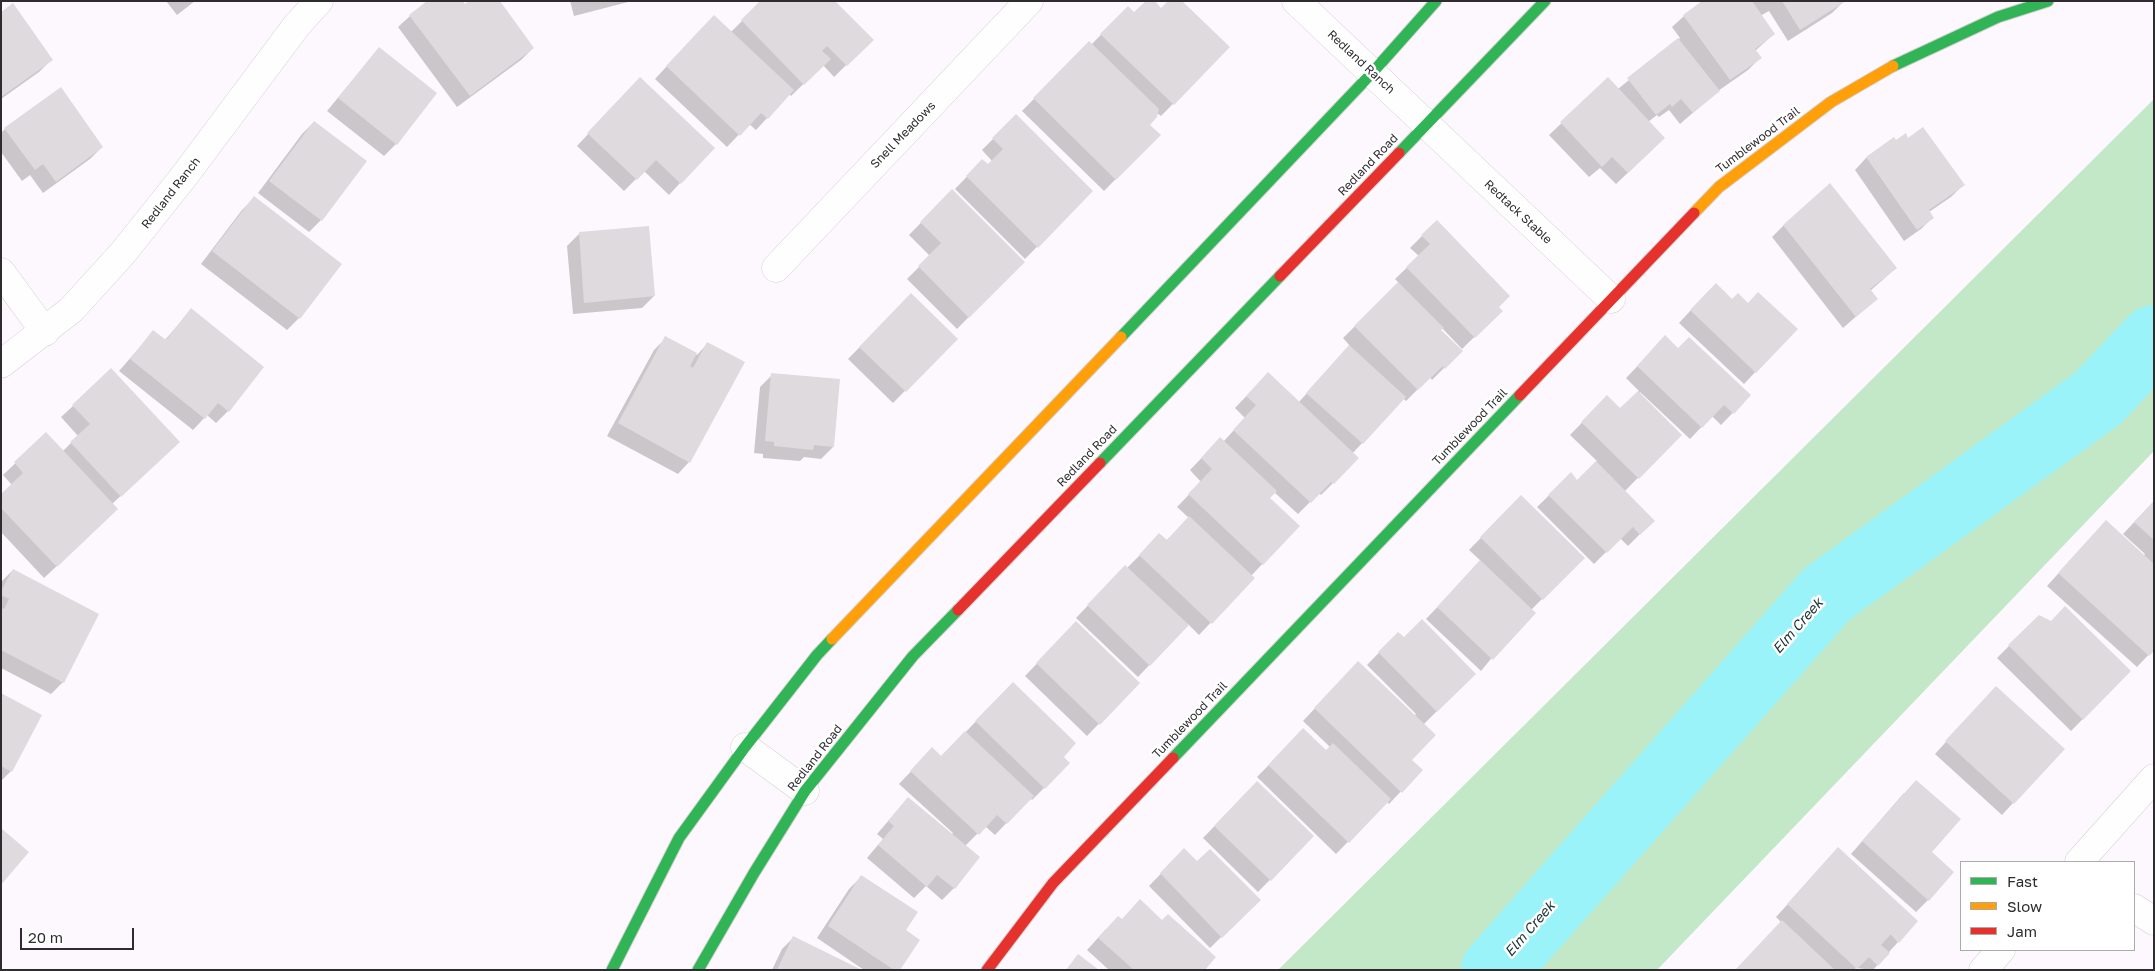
<!DOCTYPE html>
<style>
body{margin:0}
#map{position:relative;width:2155px;height:971px;overflow:hidden;background:#fdf8fd;font-family:"Golos Text",sans-serif}
canvas{display:block}
.frame{position:absolute;inset:0;border:2px solid #2f2c2f;pointer-events:none}
.legend{position:absolute;left:1960px;top:861px;width:175px;height:90px;box-sizing:border-box;background:#fff;border:1px solid #acabac;margin:0;padding:6px 9px;list-style:none;font-size:15px;color:#2f2c2f}
.legend li{display:flex;align-items:center;gap:10px;height:25px}
.legend b{width:25px;border:1px solid #acabac}
.scale{position:absolute;left:20px;top:928px;width:114px;height:22px;box-sizing:border-box;border:2px solid #2f2c2f;border-top:0;padding-left:6px;font-size:15px;line-height:18px;white-space:nowrap;color:#2f2c2f;-webkit-text-stroke:4px #fff;paint-order:stroke}
</style>
<div id="map">
<canvas width="2155" height="971"></canvas>
<div class="frame"></div>
<ul class="legend">
<li><b style="height:6px;background:#30b455"></b>Fast</li>
<li><b style="height:6px;background:#ff9f0a"></b>Slow</li>
<li><b style="height:6px;background:#e5322d"></b>Jam</li>
</ul>
<div class="scale">20 m</div>
</div>
<script>
const ctx = document.querySelector('canvas').getContext('2d');
ctx.lineJoin = 'round';
function paint(path, color) { ctx.fillStyle = color; ctx.fill(path, 'evenodd'); }
function stroke(path, color, width, dash) { ctx.strokeStyle = color; ctx.lineWidth = width; ctx.lineCap = dash ? 'butt' : 'round'; ctx.setLineDash(dash || []); ctx.stroke(path); }
function write(font, color, halo, rows, align = 'center') {
  ctx.font = font + ' "Golos Text",sans-serif'; ctx.lineWidth = 5; ctx.setLineDash([]); ctx.textBaseline = 'middle'; ctx.strokeStyle = halo; ctx.fillStyle = color; for (const [text, x, y, turn = 0] of rows) {
    ctx.save(); ctx.translate(x, y); ctx.rotate((+turn || 0) * Math.PI / 180); ctx.textAlign = isNaN(turn) ? turn : align; if (halo) ctx.strokeText(text, 0, 0); ctx.fillText(text, 0, 0); ctx.restore();
  }
}
paint(new Path2D(`
 M2154,99V451L1657,970H1278Z`), '#c2e8c7');
paint(new Path2D(`
 M166,1H195L177,15Z
 M570,1H632L574,16Z
 M762,1L872,40L834,77L823,65L791,96L789,94L756,130L749,124L727,147L655,79L702,28L731,32Z
 M1704,1H1844L1832,13L1788,41L1769,11L1760,16L1774,34L1755,51L1760,58L1748,70L1718,91L1680,124L1669,110L1659,117L1657,115L1648,122L1652,150L1616,184L1600,168L1589,177L1549,135L1608,79L1618,89L1680,38L1672,27L1684,16Z
 M465,6L533,48L521,60L457,107L398,27L410,16Z
 M1128,7L1134,14L1161,9L1228,48L1161,116L1157,113L1148,125L1159,135L1104,191L1022,111L1089,43L1091,45Z
 M1,13L51,60L39,72L1,99Z
 M379,48L436,94L396,144L384,156L327,111Z
 M628,91L680,183L669,195L644,171L624,191L577,146Z
 M1016,116L1092,191L1025,259L955,189L982,161L987,166L992,161L982,150Z
 M314,122L321,220L309,232L258,193L302,134Z
 M5,129L102,147L90,159L43,193L30,175L22,181L1,152V133Z
 M1894,139L1896,142L1908,139L1963,185L1951,197L1929,212L1932,218L1921,229L1904,241L1855,170L1866,158Z
 M952,191L1023,262L957,329L907,279L930,256L909,235Z
 M254,198L340,265L299,318L287,330L201,264L242,210Z
 M1437,221L1501,311L1462,349L1442,328L1440,330L1461,351L1432,380L1430,377L1406,401L1403,398L1352,454L1333,483L1321,495L1319,493L1298,514L1274,492L1269,498L1298,526L1251,576L1253,578L1199,635L1188,624L1138,677L1076,618L1114,578L1127,568L1148,547L1166,541L1189,518L1177,507L1201,482L1190,470L1220,439L1223,442L1245,418L1235,408L1256,386L1298,403L1350,346L1343,338L1399,283L1395,279L1419,256L1410,248Z
 M1784,225L1896,268L1870,291L1876,299L1843,328L1772,237Z
 M579,234L654,296L642,308L573,314L567,246Z
 M911,295L956,339L893,403L848,359Z
 M1704,296L1747,304L1796,329L1744,384L1679,323Z
 M191,310L228,411L216,423L207,415L193,430L119,371L153,332L164,341Z
 M666,338L697,355L708,343L689,462L678,474L607,436L654,350Z
 M1654,349H1678L1750,395L1721,425L1712,416L1690,439L1640,392L1639,394L1680,435L1624,492L1653,521L1628,546L1620,538L1594,564L1537,507L1571,474L1577,481L1597,461L1570,435L1607,397L1620,410L1639,391L1626,378Z
 M772,375L833,447L821,459L804,457L800,461L763,458V454L754,453L760,387Z
 M73,406L166,454L112,504L105,521L44,578L1,532V496L12,485L3,475L46,434L62,452L78,436L61,417Z
 M1521,497L1583,558L1531,610L1481,671L1426,619L1481,561L1469,550Z
 M2154,501V649L2137,667L2047,586L2094,534L2143,556L2145,554L2123,534Z
 M13,570L63,682L51,694L1,668V582Z
 M2039,616L2130,671L2071,731L1997,658Z
 M1076,623L1138,683L1087,736L1025,676Z
 M1398,633L1404,639L1474,674L1423,725L1411,760L1421,770L1389,804L1387,802L1336,854L1257,777L1303,730L1326,752L1330,747L1303,721L1347,674L1414,716L1416,714L1367,665Z
 M1,694L11,771L1,781Z
 M1001,696L1069,763L1032,800L1030,798L995,835L985,826L965,846L954,888L942,900L926,886L914,898L867,858L883,839L877,834L908,798L951,835L953,833L899,784L921,761L941,757Z
 M1984,700L2013,803L2002,815L1935,754Z
 M1257,782L1313,836L1258,892L1203,838Z
 M1904,793L1930,852L1928,900L1916,912L1851,854Z
 M1184,850L1197,863L1259,900L1210,948L1149,886Z
 M1827,861L1898,942L1873,970L1856,968L1854,970H1736L1781,922L1776,917Z
 M861,877L904,930L899,970H864L817,938L849,889Z
 M1106,929L1204,970H1109L1087,950Z
 M794,937L859,970H772L782,949Z`), '#0003');
stroke(new Path2D(`
 M1495,970L1827,594L2098,398L2154,339`), '#9af3f8', 68);
paint(new Path2D(`
 M427,1H463L465,4L469,1H500L534,48L470,96L409,15Z
 M760,1H835L874,40L847,66L827,46L822,51L831,59L804,85L741,20Z
 M1146,1H1155L1161,8L1168,1H1182L1230,47L1174,105L1100,34L1128,6L1134,12Z
 M1702,1H1752L1775,34L1755,49L1762,58L1730,80L1683,15Z
 M1782,1H1846L1800,30Z
 M13,3L53,60L1,97V12Z
 M714,15L794,90L768,119L761,113L740,136L666,66Z
 M1678,38L1720,91L1693,113L1681,99L1672,107L1670,104L1656,115L1627,78Z
 M1089,41L1159,109L1157,117L1150,125L1161,135L1116,180L1033,98Z
 M379,47L437,93L397,145L338,98Z
 M640,77L715,148L681,184L656,160L637,180L587,133Z
 M1608,77L1665,138L1628,173L1612,157L1602,167L1560,122Z
 M61,87L103,147L56,182L43,164L35,170L4,128Z
 M1016,114L1093,191L1038,248L966,176L982,159L988,164L1003,149L992,138Z
 M314,121L367,161L322,221L269,181Z
 M1923,127L1965,185L1929,210L1934,218L1917,230L1866,157L1894,137L1896,140L1906,133L1908,138Z
 M1830,183L1897,268L1870,289L1878,299L1856,317L1783,225Z
 M952,189L1025,262L969,318L918,266L941,243L920,222Z
 M254,196L342,264L300,319L212,251Z
 M1437,220L1510,296L1499,307L1503,311L1475,338L1406,267L1430,244L1421,235Z
 M649,226L655,296L584,303L579,232Z
 M1398,282L1444,328L1441,330L1463,351L1445,369L1443,366L1418,390L1354,326Z
 M1716,283L1732,299L1738,293L1748,303L1758,292L1798,329L1756,373L1690,310Z
 M911,293L958,339L906,392L859,347Z
 M191,308L264,367L229,412L218,403L205,419L130,359L153,330L166,340Z
 M1665,335L1678,348L1689,337L1751,395L1734,414L1724,405L1702,428L1637,366Z
 M665,336L697,353L690,366L693,368L707,342L745,362L690,463L618,423Z
 M1349,345L1406,397L1363,444L1306,393Z
 M111,368L180,442L121,497L70,442L90,424L72,405Z
 M1268,372L1359,458L1334,484L1331,482L1311,503L1233,430L1256,405L1246,396Z
 M771,373L840,379L834,447L814,445L813,450L774,446V442L765,441Z
 M1638,391L1682,435L1639,479L1581,422L1607,395L1620,408Z
 M46,432L118,509L57,567L1,508V494L23,473L14,462Z
 M1220,437L1277,491L1270,498L1300,526L1263,565L1188,494L1212,469L1201,458Z
 M1596,461L1655,521L1640,535L1633,527L1607,553L1548,495L1571,472L1577,480Z
 M1521,495L1585,558L1543,600L1480,537Z
 M2154,501V540L2134,522Z
 M1189,516L1255,578L1212,624L1139,555L1159,533L1167,540Z
 M2106,520L2154,564V651L2149,656L2058,573Z
 M1480,560L1536,613L1493,660L1437,607Z
 M1125,565L1189,625L1150,666L1087,605Z
 M13,569L99,614L64,683L1,650V608L4,609L9,599L1,595V591Z
 M2065,606L2131,671L2083,720L2008,645L2039,615L2051,621Z
 M1422,619L1476,674L1437,712L1378,652L1398,632L1404,637Z
 M1076,621L1140,683L1100,725L1036,663Z
 M1358,661L1436,735L1412,760L1423,770L1402,793L1314,708Z
 M1013,682L1076,743L1064,757L1070,763L1045,789L975,721Z
 M1996,686L2065,749L2014,804L1945,741Z
 M1,693L42,715L12,772L1,766Z
 M1303,728L1326,750L1333,743L1391,799L1349,843L1268,765Z
 M965,731L1034,796L1007,824L997,815L979,835L910,771L932,747L941,756Z
 M1916,780L1961,819L1932,852L1954,872L1929,901L1862,841Z
 M1257,781L1314,836L1271,881L1214,826Z
 M908,797L980,857L955,889L937,875L927,887L878,845L894,826L888,821Z
 M1,828L29,852L1,885Z
 M1838,847L1918,921L1899,943L1891,934L1881,945L1890,953L1878,966L1869,957L1857,969L1787,904Z
 M1184,848L1197,861L1210,849L1261,900L1222,938L1160,873Z
 M861,875L918,912L906,930L920,940L900,970H894L828,926Z
 M1140,899L1162,920L1168,914L1216,957L1205,970H1134L1098,938L1118,916L1122,919Z
 M1782,920L1835,970H1735Z
 M793,936L862,970H777Z
 M1078,954L1099,970H1066Z`), '#dedadd');
const street = new Path2D(`
 M1296,1L1611,299
 M776,268L1029,1
 M1,272L45,332
 M1,364L71,310L122,254L185,175L297,25L319,1
 M745,747L805,791
 M2079,862L2154,778
 M2134,908L2154,921
 M1983,970L2001,950`);
const fast = new Path2D(`
 M1893,66L1998,17L2048,1
 M1399,153L1545,1
 M1121,337L1372,73L1436,1
 M1100,463L1280,276
 M1173,758L1520,395
 M612,970L679,838L745,747L817,655L832,639
 M698,970L754,873L805,791L913,656L958,610`);
const slow = new Path2D(`
 M1694,213L1719,187L1831,102L1893,66
 M832,639L1121,337`);
const jam = new Path2D(`
 M1280,276L1399,153
 M1520,395L1694,213
 M958,610L1100,463
 M987,970L1053,883L1173,758`);
stroke(street, '#d4d1d4', 29);
stroke(fast, '#d4d1d4', 13);
stroke(slow, '#d4d1d4', 13);
stroke(jam, '#d4d1d4', 13);
stroke(street, '#fffeff', 28);
stroke(fast, '#30b455', 11);
stroke(slow, '#ff9f0a', 11);
stroke(jam, '#e5322d', 11);
write('12px', '#2f2c2f', '#fff', [
 ["Redland Ranch",1361,62,43],
 ["Snell Meadows",903,135,-46],
 ["Tumblewood Trail",1758,140,-37],
 ["Redland Road",1368,165,-46],
 ["Redland Ranch",171,193,-52],
 ["Redtack Stable",1518,212,43],
 ["Tumblewood Trail",1470,427,-46],
 ["Redland Road",1087,456,-46],
 ["Tumblewood Trail",1190,720,-46],
 ["Redland Road",815,758,-52]
]);
write('italic 14px', '#1a3132', '#fff', [
 ["Elm Creek",1798,626,-49],
 ["Elm Creek",1530,929,-49]
]);
</script>
